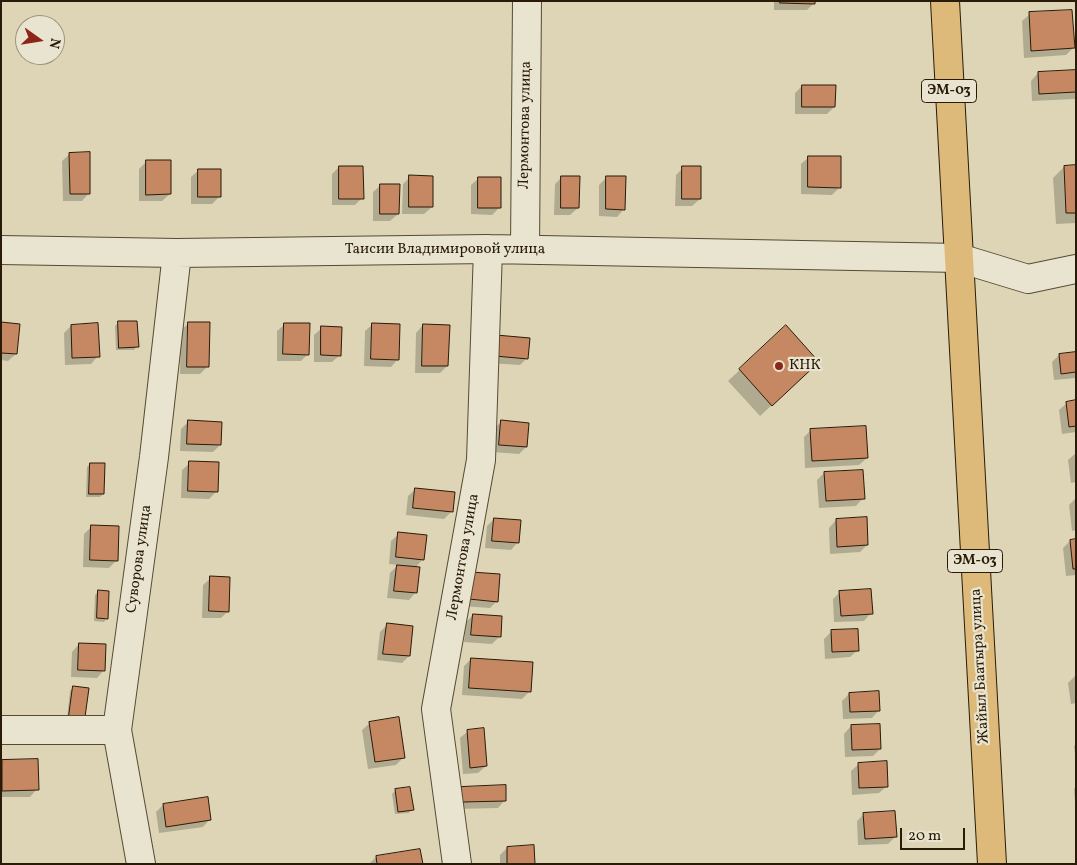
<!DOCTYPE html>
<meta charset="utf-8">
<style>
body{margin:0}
#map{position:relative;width:1077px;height:865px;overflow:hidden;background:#ddd5b5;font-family:Vollkorn,serif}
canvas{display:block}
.frame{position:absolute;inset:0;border:2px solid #291b08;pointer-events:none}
.north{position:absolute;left:15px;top:15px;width:50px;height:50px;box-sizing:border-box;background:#e9e4cf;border:1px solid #9c947f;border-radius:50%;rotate:103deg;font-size:14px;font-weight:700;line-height:20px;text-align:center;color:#291b08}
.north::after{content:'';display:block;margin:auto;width:18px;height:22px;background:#8f2418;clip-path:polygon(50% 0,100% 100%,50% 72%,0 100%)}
.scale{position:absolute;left:900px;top:828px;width:65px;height:22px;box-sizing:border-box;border:2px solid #291b08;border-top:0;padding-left:6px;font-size:15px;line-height:18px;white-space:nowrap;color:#291b08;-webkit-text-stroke:4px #e9e4cf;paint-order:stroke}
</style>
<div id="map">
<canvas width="1077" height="865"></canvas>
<div class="frame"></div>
<div class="north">N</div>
<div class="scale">20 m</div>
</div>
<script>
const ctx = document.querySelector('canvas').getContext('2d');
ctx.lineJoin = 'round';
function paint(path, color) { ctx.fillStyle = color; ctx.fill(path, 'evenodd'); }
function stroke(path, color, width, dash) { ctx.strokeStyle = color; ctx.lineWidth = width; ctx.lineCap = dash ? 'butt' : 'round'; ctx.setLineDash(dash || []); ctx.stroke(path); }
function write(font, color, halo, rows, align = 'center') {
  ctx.font = font + ' Vollkorn,serif'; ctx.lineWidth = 4.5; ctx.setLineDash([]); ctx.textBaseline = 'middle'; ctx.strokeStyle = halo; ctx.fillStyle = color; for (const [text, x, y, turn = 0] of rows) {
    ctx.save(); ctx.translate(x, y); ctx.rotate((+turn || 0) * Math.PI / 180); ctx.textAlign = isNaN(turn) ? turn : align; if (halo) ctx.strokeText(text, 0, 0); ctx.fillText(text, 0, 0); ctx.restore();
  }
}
paint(new Path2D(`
 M774,1H814V3L807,10H774Z
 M1030,14L1073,48L1066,55L1024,58L1022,21Z
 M1076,71L1075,99L1032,101L1031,81L1038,73Z
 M802,86L834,107L827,114H795V93Z
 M70,154L89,193L82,201H63L62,161Z
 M809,157L840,187L832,195L801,194V164Z
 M147,161L170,194L162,201H139V169Z
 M1076,166V223L1056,224L1053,178L1064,167Z
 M339,167L362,198L355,205H332V174Z
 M683,168L700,199L692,206H675L676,175Z
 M199,170L219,197L212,204H191V177Z
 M410,177L432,207L424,214H402L403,184Z
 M562,177L578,208L570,215H554L555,184Z
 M607,177L624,209L617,217L599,216V185Z
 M479,178L499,208L492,215L471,214V185Z
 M381,185L398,214L390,221H373V192Z
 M118,323L137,346L134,350H116L115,326Z
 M189,323L207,367L200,374H180L181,330Z
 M1,324L16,354L8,361L1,360Z
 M285,324L308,354L301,361H277V331Z
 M373,324L398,359L391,367L364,366L365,331Z
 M423,325L447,366L440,373H415L416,333Z
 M71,326L98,356L91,364L65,365L64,333Z
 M786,327L807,373L760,416L728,381Z
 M322,328L340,355L332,362H314V335Z
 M490,344L527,358L520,365L488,363Z
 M1076,353V378L1054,380L1052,362L1059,355Z
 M1076,402V432L1062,434L1059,410L1067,403Z
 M188,422L220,445L213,452L180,451L181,429Z
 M501,422L526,447L519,454L492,452L494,429Z
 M811,430L867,458L859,465L805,468L804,437Z
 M1076,453V482L1071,483L1068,460Z
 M190,463L217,491L209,499L181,498L182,470Z
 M90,464L103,494L100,497H86L87,467Z
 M824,473L863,498L856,506L819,508L817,480Z
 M416,489L451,512L444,519L406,515L408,496Z
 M1076,498V530L1072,531L1069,505Z
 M494,519L518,542L511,550L485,548L487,526Z
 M836,520L867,545L860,552L830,554L829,528Z
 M91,527L117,560L109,568L83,567L84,534Z
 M399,534L423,559L415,568L416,592L409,600L387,598L390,573L398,565L389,564L391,541Z
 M1076,540V575L1066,576L1063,548L1070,541Z
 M211,578L228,611L221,618H202L203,585Z
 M464,581L497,601L490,608L462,606Z
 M99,591L107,618L104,622L94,621L95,595Z
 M840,592L871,613L864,621L834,622L833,599Z
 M473,615L500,636L492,644L464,642L466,622Z
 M387,625L409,656L402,663L377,660L380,632Z
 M832,631L858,650L850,657L825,659L824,639Z
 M79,644L104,670L97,678L71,677L72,652Z
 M471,659L530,691L522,699L462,695L464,666Z
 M1076,675V703L1071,704L1068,683Z
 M73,687L84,717L67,719L70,691Z
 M849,694L879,710L872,718L843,719L842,701Z
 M370,723L404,757L396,765L368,769L362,730Z
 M851,726L880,749L873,756L845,757L844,734Z
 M468,731L486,766L478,773L463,774L460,738Z
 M1076,744V762L1074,746Z
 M2,761L37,789L30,797H1Z
 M859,764L887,786L879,793L852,795L851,771Z
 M1076,787V815L1074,789Z
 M462,788L505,800L498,808L455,809L454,796Z
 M396,790L412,809L409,813L395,814L392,794Z
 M163,805L210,819L203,827L159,833L156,812Z
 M864,814L896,836L888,844L858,845L857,821Z
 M507,848L534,864H500V855Z
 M376,857L421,864H369Z`), '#0003');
const building = new Path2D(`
 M780,1H815V4L780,3Z
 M1072,10L1075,48L1031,51L1029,12Z
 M1076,70V92L1039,94L1038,72Z
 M802,85H836L835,107H802Z
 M90,152V194H70L69,153Z
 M808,156H841V188L808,187Z
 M146,160H171V194L146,195Z
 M1076,165V213H1066L1064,166Z
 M339,166H363L364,199H339Z
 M682,166H701V199H682Z
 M198,169H221V197H198Z
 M409,175L433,176V207H409Z
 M561,176H580L579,208H561Z
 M606,176H626L625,210L606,209Z
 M478,177H501V208H478Z
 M380,184H400L399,214H380Z
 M118,321H137L139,347L119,348Z
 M1,322L20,324L17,354L1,353Z
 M188,322H210L209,367H187Z
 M98,323L100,357L72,358L71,325Z
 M284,323H310L309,355L283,354Z
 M372,323L400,324L399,360L371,359Z
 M423,324L450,325L448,366H422Z
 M786,325L819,362L772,406L739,369Z
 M321,326L342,327L341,356L321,355Z
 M496,335L530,338L528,359L495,356Z
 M1076,352V372L1061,374L1059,354Z
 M1076,400V426L1069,427L1066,402Z
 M188,420L222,422L221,445L187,444Z
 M501,420L529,423L527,447L499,445Z
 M866,426L868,458L812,461L810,429Z
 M189,461L219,462L218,492L188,491Z
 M90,463H105L104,494H89Z
 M863,470L865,499L826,501L824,472Z
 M415,488L455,492L453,512L413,508Z
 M867,517L868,545L837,547L836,519Z
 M494,518L521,520L519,543L492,541Z
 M91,525L119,526L118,561L90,560Z
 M398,532L427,535L424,560L396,557Z
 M1076,539V569H1073L1070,540Z
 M397,565L420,567L417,593L394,591Z
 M471,572L500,574L498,602L469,599Z
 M210,576L230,577L229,612L209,611Z
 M871,589L873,614L841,616L839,591Z
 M98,590L109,591L108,619L97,618Z
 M473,614L502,616L501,637L471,635Z
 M387,623L413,626L410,656L383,654Z
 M858,629L859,651L832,652L831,630Z
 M79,643L106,644L105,671L78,670Z
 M471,658L533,662L531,692L469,688Z
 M73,686L89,688L85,717L69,716Z
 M879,691L880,711L850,712L849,693Z
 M399,717L405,758L375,762L369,722Z
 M880,724L881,749L852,750L851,725Z
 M484,728L487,766L470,768L467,730Z
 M38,759L39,790L2,791V760Z
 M887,761L888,787L859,788L858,763Z
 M506,785V801L462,802L461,787Z
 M410,787L414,810L398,812L395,789Z
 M208,797L211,820L166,827L163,804Z
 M895,811L897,837L865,839L863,813Z
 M534,845L535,864H507V847Z
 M420,849L423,864H377L376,856Z`);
paint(building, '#c68763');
stroke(building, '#291b08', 1);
const minor = new Path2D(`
 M525,249L527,1
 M1,250L177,253L488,249L959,258L1028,279L1076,269
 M1,730H117
 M141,864L117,730L154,457L177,253
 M457,864L436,709L481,460L488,249`);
const highway = new Path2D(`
 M945,1L992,864`);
stroke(minor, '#564a33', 30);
stroke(highway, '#291b08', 30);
stroke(minor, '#e9e4cf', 28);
stroke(highway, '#deba7a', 28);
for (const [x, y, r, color] of [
 [779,366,5,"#8f2418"]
]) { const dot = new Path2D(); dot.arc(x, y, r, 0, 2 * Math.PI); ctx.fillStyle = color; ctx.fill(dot); stroke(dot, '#e9e4cf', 2); }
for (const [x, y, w] of [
 [949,91,55],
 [975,561,55]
]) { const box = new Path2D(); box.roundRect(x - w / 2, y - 11.5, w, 23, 4); ctx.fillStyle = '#e9e4cf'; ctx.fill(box); stroke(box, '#291b08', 1); }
write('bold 14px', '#291b08', null, [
 ["ЭМ-03",949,91],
 ["ЭМ-03",975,561]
]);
write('15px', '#291b08', '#e9e4cf', [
 ["Лермонтова улица",526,125,-89],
 ["Таисии Владимировой улица",445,250],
 ["Лермонтова улица",464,557,-80],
 ["Суворова улица",140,559,-82],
 ["Жайыл Баатыра улица",981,666,-93]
]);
write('15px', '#291b08', '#e9e4cf', [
 ["КНК",789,366]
], 'left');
</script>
